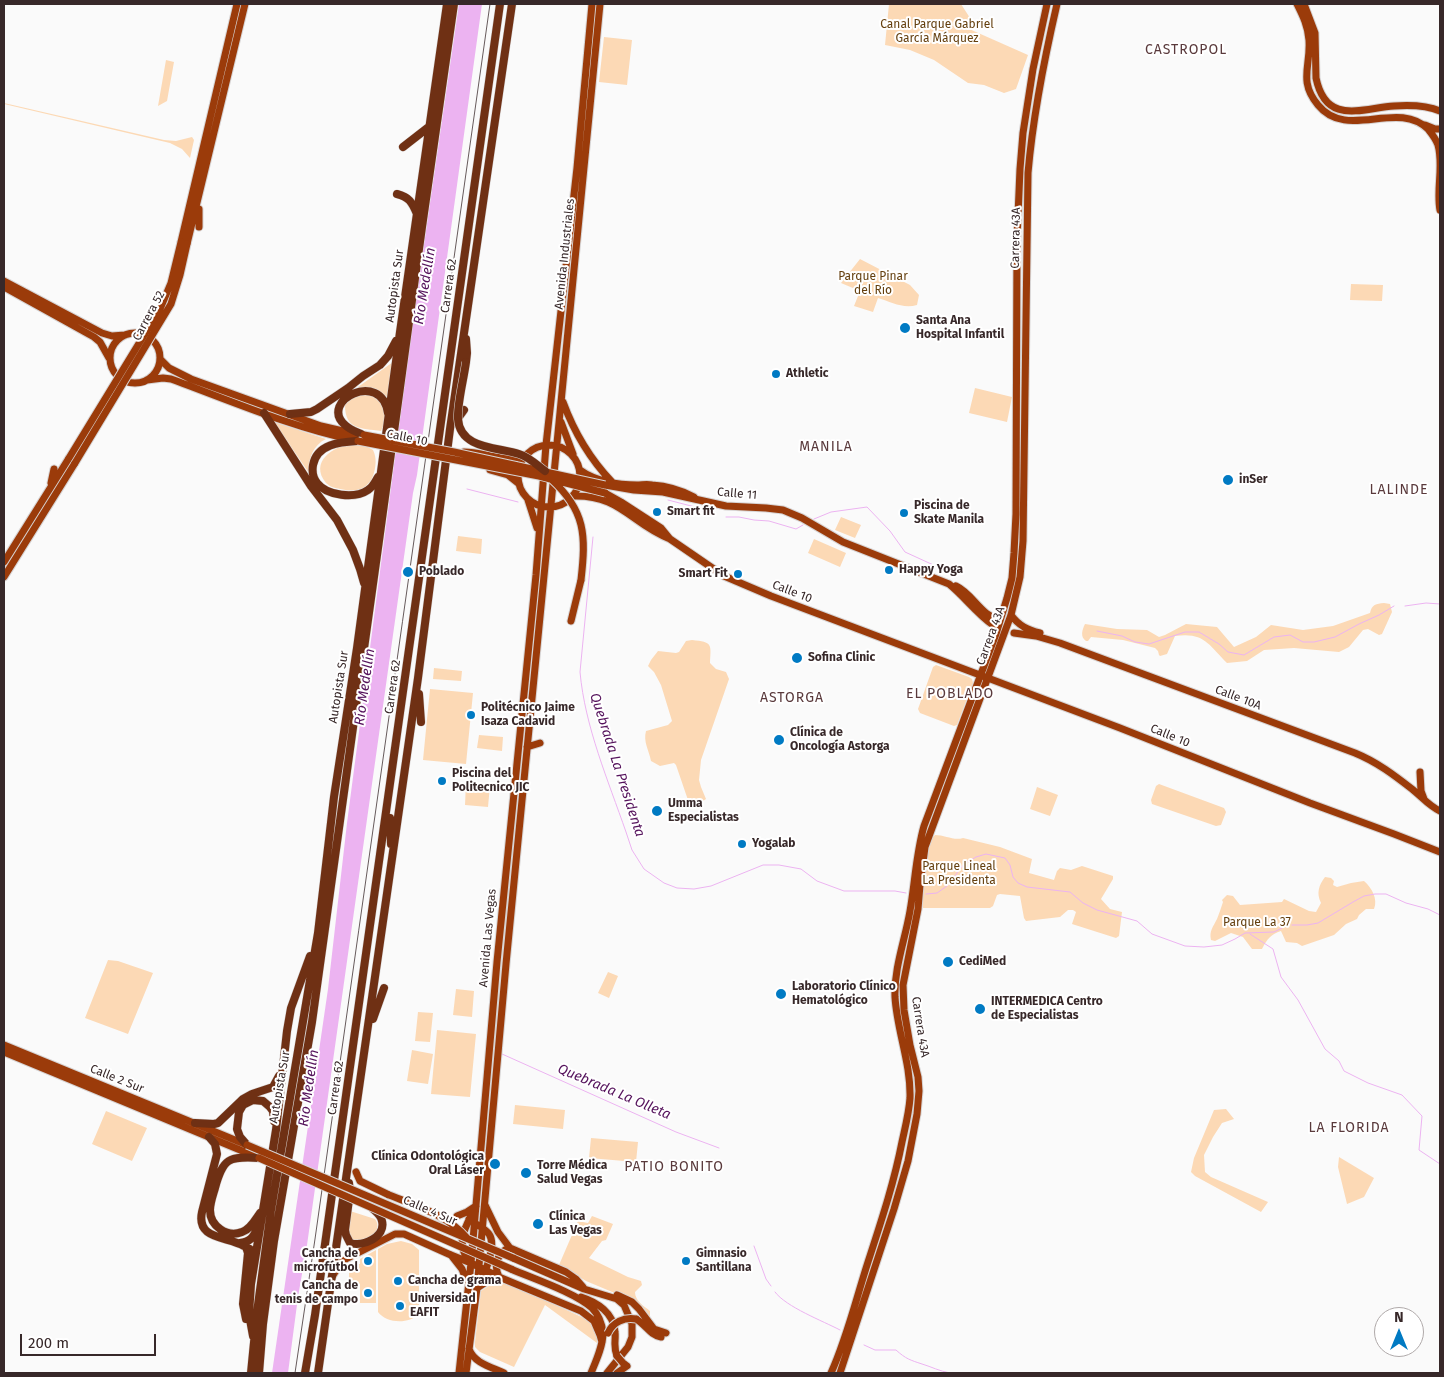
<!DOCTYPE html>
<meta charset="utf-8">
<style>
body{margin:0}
#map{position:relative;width:1444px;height:1377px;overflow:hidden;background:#fafafa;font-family:"Fira Sans",sans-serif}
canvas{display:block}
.frame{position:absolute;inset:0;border:5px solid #372829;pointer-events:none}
.north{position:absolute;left:1374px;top:1307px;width:50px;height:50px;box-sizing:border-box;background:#fff;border:1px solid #afa9a9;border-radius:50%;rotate:0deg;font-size:14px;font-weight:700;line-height:20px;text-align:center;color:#372829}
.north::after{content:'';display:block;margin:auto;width:18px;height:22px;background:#007ac3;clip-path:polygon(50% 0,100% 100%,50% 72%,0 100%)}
.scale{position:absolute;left:20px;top:1334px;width:136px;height:22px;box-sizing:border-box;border:2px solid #372829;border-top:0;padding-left:6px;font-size:15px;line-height:18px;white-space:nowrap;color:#372829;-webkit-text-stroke:4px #fff;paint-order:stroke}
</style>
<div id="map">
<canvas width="1444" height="1377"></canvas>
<div class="frame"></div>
<div class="north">N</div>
<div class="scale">200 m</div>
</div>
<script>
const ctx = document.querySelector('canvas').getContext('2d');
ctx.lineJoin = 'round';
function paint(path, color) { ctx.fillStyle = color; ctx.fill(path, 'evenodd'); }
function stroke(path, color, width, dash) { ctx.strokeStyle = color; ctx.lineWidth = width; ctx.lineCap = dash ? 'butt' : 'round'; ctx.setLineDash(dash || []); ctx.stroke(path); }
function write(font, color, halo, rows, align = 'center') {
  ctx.font = font + ' "Fira Sans",sans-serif'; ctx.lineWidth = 4; ctx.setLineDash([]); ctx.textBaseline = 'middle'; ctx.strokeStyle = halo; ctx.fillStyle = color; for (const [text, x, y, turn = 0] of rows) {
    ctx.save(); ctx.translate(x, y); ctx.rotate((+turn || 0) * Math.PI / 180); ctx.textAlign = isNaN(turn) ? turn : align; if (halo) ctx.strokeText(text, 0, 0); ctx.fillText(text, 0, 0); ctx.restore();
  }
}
paint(new Path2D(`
 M889,4H961L970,18L967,28L1028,55L1016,89L1004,93L984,85L968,83L934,60L910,50L885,45Z
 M604,37L632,40L627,85L599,82Z
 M166,60L174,62L167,101L158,106Z
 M4,103L164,140L176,141L192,137L194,140L190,158L182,149L170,143L4,104Z
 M860,259L910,285L919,295L917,305C903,309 891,302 878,298L873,312L854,306L860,291L841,283Z
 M1351,284L1383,285L1382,301L1350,300Z
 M393,362L388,397L374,390L358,387Z
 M975,388L1012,397L1007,422L969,413Z
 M357,394C362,395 368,394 373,396C387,401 388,420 381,431C361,428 345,430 345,405Z
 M274,422L326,439C313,445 308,459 309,473Z
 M352,444L366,446L373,450C377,458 376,467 373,476C367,491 354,492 340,489C335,488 330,487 326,483C309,462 333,446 352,444Z
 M841,517L861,525L855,538L835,530Z
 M458,536L482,539L481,554L456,551Z
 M814,539L846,553L840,567L808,553Z
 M1384,603L1390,604L1392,612L1382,634L1379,635L1368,629L1363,630L1349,647L1339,652L1294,648L1264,650L1247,661L1227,663C1208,644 1204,632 1175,636L1167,654L1160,656L1159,655L1158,651L1155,648L1123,640L1091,637L1088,641H1086C1080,637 1082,630 1085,624L1117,629L1147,630L1159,637L1165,635L1186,624L1217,627L1234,647L1256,637L1271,625L1303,630L1333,626L1370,613C1372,604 1376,604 1384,603Z
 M692,640C713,642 711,644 710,663L716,669L726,672L729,679L701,760L699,780L701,787L706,799L703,801L689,803L676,765L674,763L660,766L651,761C649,750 643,742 646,731L668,725L672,721L661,685L654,672L648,666L651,660L658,651L676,653L679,652L686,641Z
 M936,665L969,677L972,679L973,683L957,725L954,726L920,713L918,709L933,667Z
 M434,668L462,671L461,681L433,679Z
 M430,689L473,693L466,764L423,760Z
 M479,735L503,737L502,751L477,748Z
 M466,783L490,785L488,807L465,805Z
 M1159,784L1224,808L1226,812L1221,825L1216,826L1152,804L1151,800L1156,786Z
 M1037,787L1058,795L1050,816L1030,809Z
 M935,835C945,835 954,841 963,838L1000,847L1032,859L1029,873L1054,880L1057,871L1060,868L1071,870L1082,866L1113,876V879L1101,899L1110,909L1122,912L1119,936L1116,938L1072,924L1076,912L1073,910H1068L1060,917L1026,921L1024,918L1020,896L1000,894L997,895L993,906L990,908H923L921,901C923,887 925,844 935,835Z
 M1325,877L1331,878L1334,881L1333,885L1337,887L1351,883L1364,881C1372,888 1378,899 1374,909H1366L1359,915L1357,919L1346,924L1334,935L1302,946L1297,943L1286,942L1281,931C1271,934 1267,939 1262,949H1252L1243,937L1231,933L1215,941L1211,940C1209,931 1213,927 1217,919C1219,914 1221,908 1223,902L1222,900L1227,895L1233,896L1240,905L1282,902L1284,899L1309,911L1316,912L1321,903C1316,893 1319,885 1325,877Z
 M108,960L118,961L153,973L128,1034L85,1018Z
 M608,972L618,976L609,998L598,993Z
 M456,989L474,991L472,1017L453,1015Z
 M418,1012L433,1013L430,1042L415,1041Z
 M437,1030L476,1034L470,1097L431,1094Z
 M412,1050L433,1054L428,1084L407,1081Z
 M515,1105L565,1110L563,1129L513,1124Z
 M1226,1109L1234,1119L1222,1123L1213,1137L1204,1155L1205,1172L1211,1177L1268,1202L1261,1212L1195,1176L1191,1172L1194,1158L1214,1110Z
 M106,1111L147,1128L132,1161L92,1144Z
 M591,1138L638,1142L636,1162L589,1158Z
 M1339,1157L1374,1178L1364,1197L1347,1204L1338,1167Z
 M350,1211L375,1219C378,1223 378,1227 376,1232C369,1238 350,1248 348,1231C347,1225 350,1217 350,1211Z
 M592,1216L613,1224L606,1240L602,1241L589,1258L628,1277L641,1281L642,1285L635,1292C635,1301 644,1306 650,1311V1318H648L617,1294L586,1281L559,1265L578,1221L588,1223Z
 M401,1241L412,1244L419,1250V1314C409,1324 387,1324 378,1312V1249L387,1244Z
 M376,1250V1303H360V1284H349V1264H360V1259Z
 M496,1281H504L588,1320C595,1326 598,1334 597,1343L545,1305L514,1367L480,1352L475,1347V1342L481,1291Z`), '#fcd9b5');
paint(new Path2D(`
 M459,4H482L417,475L413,493L307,1245L298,1297L288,1373H272L328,989L347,823L413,320Z`), '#ecb3f1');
stroke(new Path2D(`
 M467,489L518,502
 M668,500L695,507L706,513L714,515
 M726,517H739L754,520L769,521L796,529L803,525
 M814,519L831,512L867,507L890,531L905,552L951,573
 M593,537L580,672C585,727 608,780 626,832L632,850L644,869L664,883L677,888L694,889L711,886L763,865H779L801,869L817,881L844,891H895L906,893
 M1405,606L1426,603L1440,604
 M1097,631L1122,636L1135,642L1149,644L1185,632H1199L1219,644L1228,652L1244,655L1274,637L1290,635L1303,642H1314L1335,637L1359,624L1379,615L1394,606
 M926,894L937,893L947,886L964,864L976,857L986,854L1005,858L1010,865L1013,877L1018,883L1027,887L1070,892L1083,903L1097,910L1137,921L1152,934L1185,946L1204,947L1222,945L1235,939L1245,933L1274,932L1282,928
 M1292,925H1307L1318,923L1353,902L1364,896L1375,894H1386L1406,903L1428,909L1440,915
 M1250,934L1273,949L1281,977L1298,1000L1325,1049L1339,1061L1344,1071L1368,1083L1402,1095L1422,1116L1419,1150L1440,1164
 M502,1054L676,1132L719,1148
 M754,1246L766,1279L771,1286
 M775,1292C786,1307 823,1321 840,1330
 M864,1345L875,1350H896C906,1359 910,1360 922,1364C932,1367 939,1371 950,1373
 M951,1373H957`), '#ecb3f1', 1);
const major = new Path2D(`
 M1297,4C1303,16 1308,26 1309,40C1311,66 1298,81 1318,105C1347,141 1397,99 1428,129C1432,134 1436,139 1438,145C1444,166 1436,189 1440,210
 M1304,4L1315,33L1316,78C1326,126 1362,108 1394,106C1409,105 1426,105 1440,111
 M1425,125L1435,129H1440
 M199,227V209
 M181,242L237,4
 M187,244L245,4
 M4,281L102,333L112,336L125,335
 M4,287L94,337L100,342L109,358
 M110 358a25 25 0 1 1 50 0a25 25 0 1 1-50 0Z
 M160,359L169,368L191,379L321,426L356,434
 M147,380L163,378L171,379C231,401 291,427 353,440
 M563,402C574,432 590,459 612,482
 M561,422L573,454
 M518 476a31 31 0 1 1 62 0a31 31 0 1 1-62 0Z
 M464,452C485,452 504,464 525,455
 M490,470L508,475L518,483
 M580,470C595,481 618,485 637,485C642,485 647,484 652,485C667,486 681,490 694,497
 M51,483L54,469
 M605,485L634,490L663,492L726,506L766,508L783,510L802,518L843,542L949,584C965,597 976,613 993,625
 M605,493L621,502L661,528L670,539L724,576L771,596L1120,728L1310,803L1394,834L1440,852
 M572,496C620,494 631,524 670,539
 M528,500L537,528
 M4,562L69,458
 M4,577L75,463
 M956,586C973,594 981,616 1000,620
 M1011,615C1019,626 1028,630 1040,633
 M571,621L581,580
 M1014,633L1036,636L1060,643L1355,753C1377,762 1394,775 1412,789C1422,797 1429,806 1440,811
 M527,747L540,743
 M1420,772L1421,791L1424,799
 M4,1045L247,1145
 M4,1052L257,1157
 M356,1172L360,1181L389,1195
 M485,1205L498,1232L510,1248L566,1272L576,1279L583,1287
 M457,1216L467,1212L476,1206
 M469,1219C475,1224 485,1228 489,1234C496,1244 488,1264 484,1274
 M451,1255L471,1263L499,1277L581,1311L594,1321L600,1335L602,1342
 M451,1255L462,1269L467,1282
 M513,1258L584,1289L617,1299L624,1305L632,1324V1337L628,1347L607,1373
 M469,1261C457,1246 463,1231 471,1216
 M511,1269C534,1279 574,1292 592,1308C598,1314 602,1324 603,1333C603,1346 596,1361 591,1373
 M332,1277L340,1264L344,1260L395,1234H404L453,1256
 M499,1277C494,1266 496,1257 505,1250
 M477,1288L489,1280L499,1277
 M617,1295L632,1302L639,1309L654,1329L666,1333
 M581,1297C597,1302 614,1313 615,1332C616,1341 613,1346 617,1356
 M636,1319C646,1325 650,1335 661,1337
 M469,1349C474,1363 491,1367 504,1373
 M459,1373L471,1263L497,962L536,575L546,445L577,168L592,4
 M466,1373L477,1288L506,964L600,4
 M617,1373L627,1366L623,1363
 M831,1373C847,1338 856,1299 868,1262C881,1222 894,1183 902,1142C905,1128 909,1113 910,1098C911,1063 897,1031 895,997C894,968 905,940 910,911C915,883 916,854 924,826L996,634L1007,598L1012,578L1014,553L1016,514L1017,239L1020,169L1023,133L1033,69L1047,4
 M840,1373L894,1209L908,1161L917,1114L919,1091L918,1077L910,1045L904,1010L903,985L918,909L920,885L925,847L1011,615L1020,577L1023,541L1028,173C1033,115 1044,60 1057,4`);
const highway = new Path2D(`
 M403,147L430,126
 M397,194C409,197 412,202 417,214
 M466,339L467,353L466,362
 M264,413L311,486L337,520L353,550L360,569L364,583
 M290,414L311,412L317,409L348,388L363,376L380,365L388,356L396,341
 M456,421L464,410
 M363,435C357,432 350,430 345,425C318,401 381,369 388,413
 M357,441C340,442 317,444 313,465C312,471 313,478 317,483C327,496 355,499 368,490C373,487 375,482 378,477
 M419,694L421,722
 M390,818L391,844
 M373,1019L384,988
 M195,1123L214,1124L218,1123L243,1099L252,1094L273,1087L279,1076
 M209,1137L215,1144L217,1154L202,1212C196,1240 227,1236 244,1246L246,1247L248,1253
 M247,1145L240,1137L237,1129L239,1112L243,1105L253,1100L263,1101L270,1107L273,1111L274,1121
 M259,1158C229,1156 223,1158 215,1188C213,1195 210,1203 210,1210C210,1226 227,1238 242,1232C251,1229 255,1220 260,1213
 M349,1183L350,1192L345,1230L346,1235L350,1243C363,1247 386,1237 382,1221C381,1215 376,1212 372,1208
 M240,1243C250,1242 254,1237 257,1228
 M246,1319L243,1304L248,1253L250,1249
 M253,1336L249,1314L251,1284L276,1130L287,1031L291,1008L310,956
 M251,1373L257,1312L271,1210L318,933L334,797L357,648L400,332L447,4
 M259,1373L263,1324L274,1241L312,1022L378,548L422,227L454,4
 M305,1373L315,1315L500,4
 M318,1373L418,678L450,429L512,4`);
stroke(major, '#d7d4d4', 9);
stroke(highway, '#d7d4d4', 9);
stroke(major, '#9b3b0a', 7);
stroke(highway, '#6f3014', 8);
stroke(new Path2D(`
 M295,1373L315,1239L490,4`), '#665a5b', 1);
const majorBridge = new Path2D(`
 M364,435L454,452L605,485
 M358,441L539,476L605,493
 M69,458L160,309L171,283L181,242
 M75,463L171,304L180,275L187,244
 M551,479C586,511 586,536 581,580
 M247,1145L513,1258
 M259,1158L511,1269
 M389,1195C417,1206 447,1215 467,1238
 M608,1333C613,1322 624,1317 636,1319
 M617,1356L623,1363`);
const highwayBridge = new Path2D(`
 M466,362C464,378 457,404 458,419C460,449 497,447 519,454C529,457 537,465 545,471`);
stroke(majorBridge, '#d7d4d4', 9, []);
stroke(highwayBridge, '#d7d4d4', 9, []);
stroke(majorBridge, '#9b3b0a', 7);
stroke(highwayBridge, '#6f3014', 8);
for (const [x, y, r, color] of [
 [905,328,6,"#007ac3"],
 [776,374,5,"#007ac3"],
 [1228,480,6,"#007ac3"],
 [657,512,5,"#007ac3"],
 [904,513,5,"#007ac3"],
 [889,570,5,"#007ac3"],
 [408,572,6,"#007ac3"],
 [738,574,5,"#007ac3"],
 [797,658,6,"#007ac3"],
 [471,715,5,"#007ac3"],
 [779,740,6,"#007ac3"],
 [442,781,5,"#007ac3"],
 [657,811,6,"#007ac3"],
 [742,844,5,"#007ac3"],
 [948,962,6,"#007ac3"],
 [781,994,6,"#007ac3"],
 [980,1009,6,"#007ac3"],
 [495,1164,6,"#007ac3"],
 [526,1173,6,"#007ac3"],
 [538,1224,6,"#007ac3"],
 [368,1261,5,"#007ac3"],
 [686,1261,5,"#007ac3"],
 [398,1281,5,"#007ac3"],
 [368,1293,5,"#007ac3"],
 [400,1306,5,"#007ac3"]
]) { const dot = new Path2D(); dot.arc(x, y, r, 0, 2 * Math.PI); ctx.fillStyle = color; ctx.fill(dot); stroke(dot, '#fff', 2); }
write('12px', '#643f0e', '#fff', [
 ["Canal Parque Gabriel",937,25],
 ["García Márquez",937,39],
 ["Parque Pinar",873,277],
 ["del Río",873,291],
 ["Parque Lineal",959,867],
 ["La Presidenta",959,881],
 ["Parque La 37",1257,923]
]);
write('12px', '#372829', '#fff', [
 ["Carrera 43A",1016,238,-89],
 ["Avenida Industriales",565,254,-84],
 ["Autopista Sur",395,286,-82],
 ["Carrera 62",449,286,-82],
 ["Carrera 52",149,316,-62],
 ["Calle 10",407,438,11],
 ["Calle 11",737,494,5],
 ["Calle 10",792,592,21],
 ["Carrera 43A",991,636,-70],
 ["Autopista Sur",339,687,-81],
 ["Carrera 62",393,687,-82],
 ["Calle 10A",1238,698,21],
 ["Calle 10",1170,736,22],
 ["Avenida Las Vegas",488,938,-85],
 ["Carrera 43A",920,1027,81],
 ["Calle 2 Sur",117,1079,22],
 ["Autopista Sur",280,1087,-80],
 ["Carrera 62",336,1088,-82],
 ["Calle 4 Sur",430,1211,23]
]);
write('bold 12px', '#372829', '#fff', [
 ["Santa Ana",916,321],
 ["Hospital Infantil",916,335],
 ["Athletic",786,374],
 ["inSer",1239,480],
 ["Piscina de",914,506],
 ["Skate Manila",914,520],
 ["Smart fit",667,512],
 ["Happy Yoga",899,570],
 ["Poblado",419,572],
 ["Smart Fit",728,574,"right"],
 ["Sofina Clinic",808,658],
 ["Politécnico Jaime",481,708],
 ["Isaza Cadavid",481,722],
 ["Clínica de",790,733],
 ["Oncología Astorga",790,747],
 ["Piscina del",452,774],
 ["Politecnico JIC",452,788],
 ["Umma",668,804],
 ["Especialistas",668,818],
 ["Yogalab",752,844],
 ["CediMed",959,962],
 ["Laboratorio Clínico",792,987],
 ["Hematológico",792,1001],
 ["INTERMEDICA Centro",991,1002],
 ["de Especialistas",991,1016],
 ["Clínica Odontológica",484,1157,"right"],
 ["Oral Láser",484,1171,"right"],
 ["Torre Médica",537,1166],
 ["Salud Vegas",537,1180],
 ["Clínica",549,1217],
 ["Las Vegas",549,1231],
 ["Cancha de",358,1254,"right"],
 ["microfútbol",358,1268,"right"],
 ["Gimnasio",696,1254],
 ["Santillana",696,1268],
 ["Cancha de grama",408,1281],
 ["Cancha de",358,1286,"right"],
 ["tenis de campo",358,1300,"right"],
 ["Universidad",410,1299],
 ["EAFIT",410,1313]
], 'left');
ctx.letterSpacing = '1px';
write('14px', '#5a3a3c', '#fff', [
 ["CASTROPOL",1186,50],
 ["MANILA",826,447],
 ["LALINDE",1399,490],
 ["EL POBLADO",950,694],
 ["ASTORGA",792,698],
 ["LA FLORIDA",1349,1128],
 ["PATIO BONITO",674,1167]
]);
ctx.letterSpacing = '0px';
write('italic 14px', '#55135c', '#fff', [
 ["Río Medellín",425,286,-81],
 ["Río Medellín",365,687,-82],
 ["Quebrada La Presidenta",617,765,72],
 ["Río Medellín",309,1088,-82],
 ["Quebrada La Olleta",614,1092,23]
]);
</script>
